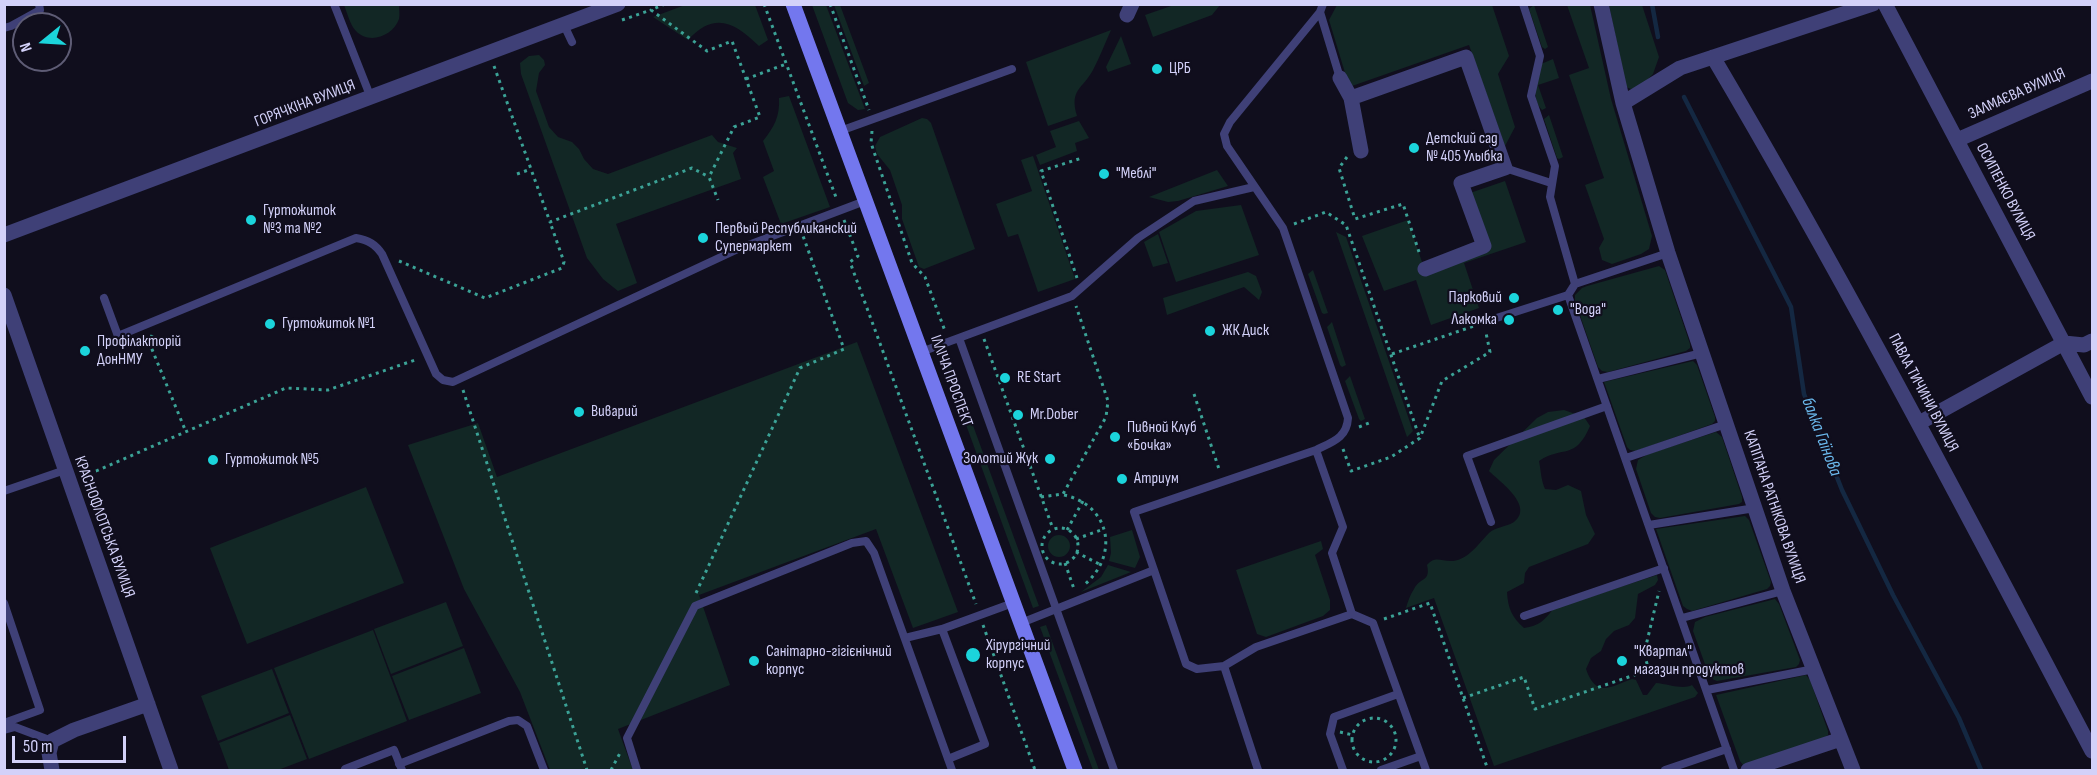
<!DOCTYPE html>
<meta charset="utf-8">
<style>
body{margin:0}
#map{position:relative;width:2097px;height:775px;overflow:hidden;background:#100e1d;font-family:"Sofia Sans Condensed",sans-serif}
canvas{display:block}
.frame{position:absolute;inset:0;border:6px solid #d3d1f9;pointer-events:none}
.north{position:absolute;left:12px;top:12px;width:60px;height:60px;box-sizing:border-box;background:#100e1d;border:2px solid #5e5c75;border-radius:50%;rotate:252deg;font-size:16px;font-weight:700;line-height:24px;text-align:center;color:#d3d1f9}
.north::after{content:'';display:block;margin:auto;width:21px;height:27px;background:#1bd4db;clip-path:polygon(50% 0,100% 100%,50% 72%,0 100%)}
.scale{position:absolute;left:12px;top:736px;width:114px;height:27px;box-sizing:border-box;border:3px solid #d3d1f9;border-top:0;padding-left:8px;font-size:18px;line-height:21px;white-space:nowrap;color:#d3d1f9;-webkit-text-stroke:4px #100e1d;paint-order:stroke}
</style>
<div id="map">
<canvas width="2097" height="775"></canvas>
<div class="frame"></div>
<div class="north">N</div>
<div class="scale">50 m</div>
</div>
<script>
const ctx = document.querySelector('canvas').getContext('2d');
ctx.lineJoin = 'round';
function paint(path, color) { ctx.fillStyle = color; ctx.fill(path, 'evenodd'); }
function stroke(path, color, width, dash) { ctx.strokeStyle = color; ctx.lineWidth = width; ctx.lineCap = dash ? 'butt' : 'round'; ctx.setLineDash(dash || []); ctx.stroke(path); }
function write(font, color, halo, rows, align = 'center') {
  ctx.font = font + ' "Sofia Sans Condensed",sans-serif'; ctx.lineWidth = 4.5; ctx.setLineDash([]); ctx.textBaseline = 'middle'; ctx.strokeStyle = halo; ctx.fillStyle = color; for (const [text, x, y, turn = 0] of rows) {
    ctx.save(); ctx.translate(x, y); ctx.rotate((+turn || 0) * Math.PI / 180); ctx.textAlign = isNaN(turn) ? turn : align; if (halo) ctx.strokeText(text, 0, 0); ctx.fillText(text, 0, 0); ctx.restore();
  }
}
paint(new Path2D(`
 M344,5H399C399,9 400,15 399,19C393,36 369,45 356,31C350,25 347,12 344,5Z
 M685,5H755L768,40L759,46C735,22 714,11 688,40L653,17Z
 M812,5H826L865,109L858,110L848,103Z
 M834,5H840L869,83L864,86Z
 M1174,5V4L1220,5L1212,15L1153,37L1145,15Z
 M1337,5H1492L1509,56L1498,74L1515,127L1505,146L1469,45L1352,86L1346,76L1329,20Z
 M1534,5L1548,47L1545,49L1542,47L1529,9Z
 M1567,5H1590L1611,99L1652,236L1649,249L1641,254L1612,264L1602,260L1599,248L1604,239L1585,185L1604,178L1569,75L1589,68Z
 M1609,5H1642L1659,57L1653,74L1640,87L1631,89L1626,87Z
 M1111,30C1105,43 1100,57 1093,70C1083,89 1069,89 1077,116L1048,126L1026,62Z
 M1121,36L1131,64L1108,72L1106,67Z
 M539,55L544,60L545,65L539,73L536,91L549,127L558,137L572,142L579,149L584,159L593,169L608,174L712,135L718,142L737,148L733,153L741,179L616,224L637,283L618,291L603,279L587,258L521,74L520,63L529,56Z
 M1553,59L1559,78L1538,85L1546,108L1542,110C1530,97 1538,79 1541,64Z
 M789,96L830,207L781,224L763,177L774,171L763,141C774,127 780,117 779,98Z
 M1549,115L1563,157L1559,159L1557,158L1544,119Z
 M922,118L927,119L931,123L975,249L924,269L919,267L902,219V205L890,170L877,154L875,146L880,137Z
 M1079,121L1089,138L1075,143L1077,151L1040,165L1036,155L1056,147L1050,131Z
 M1033,156L1075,279L1038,292L1018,234L1008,237L996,204L1032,191L1021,160Z
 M1217,170L1228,186L1178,201L1168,202L1149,197Z
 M1505,181L1526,242L1464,263L1479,308L1431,325L1416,280L1384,291L1362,236L1408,220L1423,265L1487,243L1470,193Z
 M1241,205L1259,255L1176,282L1159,232L1196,211Z
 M1336,232L1346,237L1413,431L1407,437Z
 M1158,234L1168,263L1153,267L1144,242Z
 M1659,266L1665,270L1690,344V348L1686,351L1608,372L1602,371L1598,367L1575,301V295L1582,288L1587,286Z
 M1313,270L1328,313L1324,314L1322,313L1308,274Z
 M1248,272L1256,276L1262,292L1259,300L1244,287L1167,315L1163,298Z
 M1332,322L1346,365L1342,367L1340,365L1327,327Z
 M857,342L958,612L913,628L876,529L699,595L730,685L618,729L633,770H550L520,692L464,589L408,445L478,423L497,477Z
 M948,357L1039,606L1033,608L942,359Z
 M1693,361L1697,365L1715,417V421L1712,424L1636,451L1630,450L1627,447L1604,382Z
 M1350,376L1365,419L1361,421L1359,419L1345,381Z
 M1564,410L1584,417L1590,426C1575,461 1563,445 1539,461C1541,471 1541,480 1545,489L1556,490L1568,485L1581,491L1586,515L1595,534L1588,544L1529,567L1525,573L1524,583L1507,592C1508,609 1512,617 1524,628C1539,626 1545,620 1553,609L1657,575L1658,580L1655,585L1638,594L1635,618L1629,625L1614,631L1606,639L1601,651L1591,658L1586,669C1596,698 1610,687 1632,679L1636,680L1643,695H1647L1656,683C1668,684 1683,690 1692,685L1698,693L1695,697L1494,766L1434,598L1406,608C1408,601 1410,595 1414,589C1420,577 1431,582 1427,565C1436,555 1441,562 1453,561C1469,559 1479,543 1489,533C1495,527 1506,527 1514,522C1535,506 1499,481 1489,471L1494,460L1537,418L1548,412Z
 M1716,432L1722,437L1742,497V502L1739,504L1660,518L1655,517L1651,513L1636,469L1638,460L1648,454Z
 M366,487L404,583L247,644L210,548Z
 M1745,516L1749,520L1771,582L1770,586L1767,589L1692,611L1687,609L1683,606L1656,529Z
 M1132,530L1140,557L1135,568L1109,561L1111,553L1110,537Z
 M1048 546a11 11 0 1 1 22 0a11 11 0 1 1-22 0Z
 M1321,541L1323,549L1315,555L1330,600V610L1323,616L1266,637L1257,634L1236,570Z
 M1108,565L1131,572L1081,592L1101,577Z
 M1775,599L1779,604L1800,660L1799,664L1796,667L1717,681L1710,678L1693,631L1695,622L1705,617Z
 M446,602L463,646L391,674L374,629Z
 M1046,625L1099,770H1093L1040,627Z
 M373,630L407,721L309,759L274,668Z
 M464,648L481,693L409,720L392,676Z
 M272,669L289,713L218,741L201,696Z
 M1806,675L1810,680L1828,731V735L1824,738L1743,765L1740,761L1716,695Z
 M290,715L307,759L278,770H229L219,743Z`), '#122725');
stroke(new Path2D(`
 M1652,4L1658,37
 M1684,97L1791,307L1804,394L1842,490L1893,595L1959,718L1981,770`), '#142842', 4.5);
stroke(new Path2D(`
 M665,4L651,10L707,51L732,41L760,117L734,127L709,177L718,200
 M764,4L837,200
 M830,4L869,110
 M622,20L651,10
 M494,66L550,222L692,168L709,177
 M746,79L786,64
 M872,131L871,143L912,263L925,277L945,331
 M1347,157L1339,168L1355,219L1403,204L1420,255
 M517,174L531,169
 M844,220L858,256L850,262L976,604
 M1294,224L1326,212L1346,225L1419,436
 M399,261L485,298L562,268L564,262L550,222
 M1077,278L1041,171L1082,158
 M152,335L149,342L186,432
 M984,339L1053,529
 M1392,354L1474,326
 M463,390L587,770
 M1194,394L1220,472
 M1359,427L1369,423
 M1343,449L1351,471L1391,457L1420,438L1442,381L1490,352L1486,333
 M81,472L96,471L286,388L328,390L418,359
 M1064,495C1110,505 1120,555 1084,585
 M1041,497L1063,494L1106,417L1108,401L1076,306
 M1042 546a18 18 0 1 1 36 0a18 18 0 1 1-36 0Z
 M1067,530L1083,501
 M1076,539L1104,529
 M1076,552L1101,565
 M1065,563L1074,589
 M696,593L800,368L844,349L803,236
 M1384,619L1430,603L1488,770
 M983,625L1035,770
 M1463,698L1524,677L1535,709L1649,670L1644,654L1659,591
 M1352 740a22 22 0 1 1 44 0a22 22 0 1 1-44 0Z
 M1340,732L1353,735
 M611,770L620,753`), '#3ba296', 3, [3, 4.5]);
stroke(new Path2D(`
 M334,4L371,98
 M1523,4L1540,56L1531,96L1555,166L1550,197L1575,284L1668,253
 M1320,12L1340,78
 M564,25L572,42
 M4,28L11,26L40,10L39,4
 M840,131L1012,69
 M1505,168L1551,183
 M1568,295L1734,770
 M104,298L118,336L356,238C368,240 375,244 382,254L436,374L443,380L453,382L738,249L865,201
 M1484,322L1568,295L1575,284
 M959,338L1114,770
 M921,352L1072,296L1138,238L1194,201L1254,187
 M1598,379L1702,353
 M1316,450L1343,527L1332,553L1352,614L1373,623L1426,770
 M1626,458L1726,424
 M4,491L65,470
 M1491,522L1467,456L1607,406
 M1649,525L1755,508
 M1154,570L1186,664L1197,669L1224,666L1256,647L1352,614
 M4,603L40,710L4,723
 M1524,616L1664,568
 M1682,618L1783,591
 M1021,623L1154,570L1134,512L1316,450C1332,442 1347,438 1348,418L1283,228L1227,146L1224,134L1230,122L1320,12L1323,4
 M942,629L985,744L948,759
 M905,638L942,629L1013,603
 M1224,666L1258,770
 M1707,690L1814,669
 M4,730L15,727L52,741
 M399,764L509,721L518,720L527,726L544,770
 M346,770L345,769L394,750L402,770
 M637,770L627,738L695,606L852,543L866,541L874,553L952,770
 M1343,770L1330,734L1334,717L1398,694
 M1381,770L1421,756
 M1665,770L1727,749`), '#3f4077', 8);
stroke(new Path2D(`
 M1601,4L1623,103L1668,253L1783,591L1853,770
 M1885,4L2092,397
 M1127,15L1132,4
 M1713,57C1847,284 1969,518 2092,751
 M1340,78L1351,98L1361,151
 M1351,98L1466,57L1505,168L1461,183L1484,246L1425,269
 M1623,103L1680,68L1873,4
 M1957,140L2092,81
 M4,235L618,4
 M4,295L171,770
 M1919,423L2064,343L2084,345L2092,341
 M52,770L49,753L52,741L74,730L148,704
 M1748,770L1841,739`), '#3f4077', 15);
stroke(new Path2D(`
 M793,4L1075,770`), '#7377ee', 15);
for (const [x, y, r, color] of [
 [1157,69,6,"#1bd4db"],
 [1414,148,6,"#1bd4db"],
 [1104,174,6,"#1bd4db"],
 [251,220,6,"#1bd4db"],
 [703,238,6,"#1bd4db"],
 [1514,298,6,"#1bd4db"],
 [1558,310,6,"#1bd4db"],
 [1509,320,6,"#1bd4db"],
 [270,324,6,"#1bd4db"],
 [1210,331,6,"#1bd4db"],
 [85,351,6,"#1bd4db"],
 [1005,378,6,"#1bd4db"],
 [579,412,6,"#1bd4db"],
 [1018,415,6,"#1bd4db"],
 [1115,437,6,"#1bd4db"],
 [1050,459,6,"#1bd4db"],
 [213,460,6,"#1bd4db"],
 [1122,479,6,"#1bd4db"],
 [973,655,8,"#1bd4db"],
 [754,661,6,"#1bd4db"],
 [1622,661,6,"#1bd4db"]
]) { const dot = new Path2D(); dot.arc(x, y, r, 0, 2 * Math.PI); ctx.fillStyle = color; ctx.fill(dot); stroke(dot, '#100e1d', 2); }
write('16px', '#d3d1f9', '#100e1d', [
 ["ЦРБ",1169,69],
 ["Детский сад",1426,139],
 ["№ 405 Улыбка",1426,157],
 ["\"Меблі\"",1116,174],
 ["Гуртожиток",263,211],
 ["№3 та №2",263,229],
 ["Первый Республиканский",715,229],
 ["Супермаркет",715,247],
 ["Парковий",1502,298,"right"],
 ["\"Вода\"",1570,310],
 ["Лакомка",1497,320,"right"],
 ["Гуртожиток №1",282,324],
 ["ЖК Диск",1222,331],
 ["Профілакторій",97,342],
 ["ДонНМУ",97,360],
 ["RE Start",1017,378],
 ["Виварий",591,412],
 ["Mr.Dober",1030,415],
 ["Пивной Клуб",1127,428],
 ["«Бочка»",1127,446],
 ["Золотий Жук",1038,459,"right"],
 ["Гуртожиток №5",225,460],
 ["Атриум",1134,479],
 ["Хірургічний",986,646],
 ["корпус",986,664],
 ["Санітарно-гігієнічний",766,652],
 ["корпус",766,670],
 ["\"Квартал\"",1634,652],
 ["магазин продуктов",1634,670]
], 'left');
write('16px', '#d3d1f9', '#100e1d', [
 ["ЗАЛМАЄВА ВУЛИЦЯ",2017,94,-24],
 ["ГОРЯЧКІНА ВУЛИЦЯ",305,104,-21],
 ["ОСИПЕНКО ВУЛИЦЯ",2005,192,62],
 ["ІЛЛІЧА ПРОСПЕКТ",951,381,70],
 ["ПАВЛА ТИЧИНИ ВУЛИЦЯ",1923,393,62],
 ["КАПІТАНА РАТНІКОВА ВУЛИЦЯ",1774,507,71],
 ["КРАСНОФЛОТСЬКА ВУЛИЦЯ",104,527,70]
]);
write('italic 18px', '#6bb9ed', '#100e1d', [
 ["балка Гаїнова",1821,437,69]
]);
</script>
